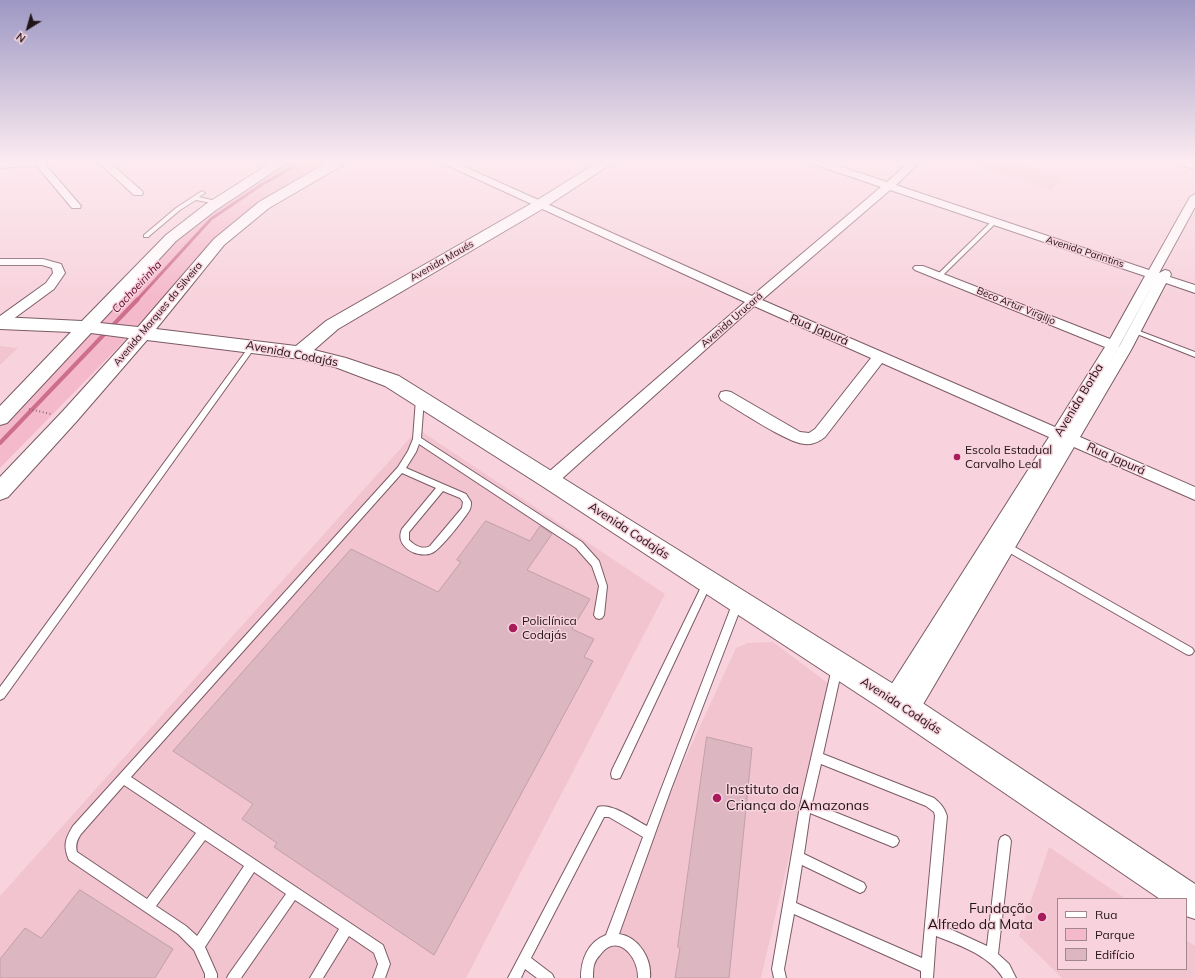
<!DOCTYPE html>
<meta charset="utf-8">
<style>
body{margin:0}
#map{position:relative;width:1195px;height:978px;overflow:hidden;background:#f8d3dd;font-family:Mulish,sans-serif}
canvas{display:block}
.legend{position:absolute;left:1057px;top:898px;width:130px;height:72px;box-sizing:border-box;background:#f8d3dd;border:1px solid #a2878e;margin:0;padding:5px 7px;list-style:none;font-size:12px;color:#211418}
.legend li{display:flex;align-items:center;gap:8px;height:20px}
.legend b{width:20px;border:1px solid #a2878e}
.north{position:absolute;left:8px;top:8px;width:40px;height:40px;-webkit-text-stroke:3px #f8d3dd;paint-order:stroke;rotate:217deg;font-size:11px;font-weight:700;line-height:16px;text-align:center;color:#211418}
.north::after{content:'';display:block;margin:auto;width:14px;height:18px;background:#211418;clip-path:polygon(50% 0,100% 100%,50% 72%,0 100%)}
</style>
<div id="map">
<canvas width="1195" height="978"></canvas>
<ul class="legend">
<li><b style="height:5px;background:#fff"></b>Rua</li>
<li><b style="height:11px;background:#f4b9ca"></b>Parque</li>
<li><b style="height:11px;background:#dcb7c2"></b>Edifício</li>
</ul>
<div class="north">N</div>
</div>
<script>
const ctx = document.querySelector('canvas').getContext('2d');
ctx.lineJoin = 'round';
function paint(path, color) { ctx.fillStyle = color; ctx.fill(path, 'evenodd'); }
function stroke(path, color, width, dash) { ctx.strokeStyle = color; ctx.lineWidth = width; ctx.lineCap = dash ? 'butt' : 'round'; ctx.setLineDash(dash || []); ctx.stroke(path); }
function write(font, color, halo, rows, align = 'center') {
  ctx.font = font + ' Mulish,sans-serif'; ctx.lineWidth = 3; ctx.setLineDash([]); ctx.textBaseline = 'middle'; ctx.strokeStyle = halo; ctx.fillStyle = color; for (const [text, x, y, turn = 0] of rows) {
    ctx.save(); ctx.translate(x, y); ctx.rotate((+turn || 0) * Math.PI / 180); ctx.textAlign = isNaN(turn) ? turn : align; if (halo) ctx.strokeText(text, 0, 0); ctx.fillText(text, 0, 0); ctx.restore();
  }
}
paint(new Path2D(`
 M966,162H1014L1063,178L1052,190Z
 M0,346L18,348L0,365Z
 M418,429L665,594L466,978H0V896Z
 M773,642L829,684L761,978H584L736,648L748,643Z
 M1049,847L1126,899H1058V969H1186V940L1195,946V978H1062L1019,936Z`), '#f1c4d0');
paint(new Path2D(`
 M288,162H329L253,206L227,228L205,250L139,326L0,468V422L195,219Z`), '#f4b9ca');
stroke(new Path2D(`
 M137,300L211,219L261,185L302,162`), '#cd6e8e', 3);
stroke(new Path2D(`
 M0,443L138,299`), '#cd6e8e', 4);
const building = new Path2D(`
 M486,521L530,541L540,526L552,534L527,570L590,599L572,629L594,639L584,657L593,661L434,955L274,847L277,843L242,819L253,804L173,751L351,549L438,592L461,562L457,560Z
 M707,737L752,748L729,978H675L680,948L678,947Z
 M80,890L173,949L155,978H0V959L25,928L41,938Z`);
paint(building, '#dcb7c2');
stroke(building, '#c29fa8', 1);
const lane = new Path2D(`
 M202,191L205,193L199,197L220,202L217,204L196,200L180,210L148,237H144V235L176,208Z
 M992,221L997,222L941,277H937V275Z
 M1134,329L1195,352V357L1132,332L1131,331Z
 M251,344H255L256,346L4,698L0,700V687Z
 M420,396L424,399L421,438L582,542L599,561L607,586L604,615L602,618L599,619L596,618L594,615L599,586L592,566L576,548L419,444L416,452L406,468L466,494L471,502C471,505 471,508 469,511C464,519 440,550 432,553C417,559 394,546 402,529L436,488L402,473L131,777L383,945L390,964L385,978H373L378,964L374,953L349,936L323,978H310L339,929L295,900L241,978H227L229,974L286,894L254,872L205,947L217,974V978H205V974L194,950L178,934L69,860C63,846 65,839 73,826L398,467L408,451L413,439L416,399ZM443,491L460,498L463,502L462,508L430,546C423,550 415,546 409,540V532ZM124,785L196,833L147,899L77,852C75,845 77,840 81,834ZM205,840L244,866L197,936L186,926L156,906Z
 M1006,542L1192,648L1194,651L1192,654L1189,655L1186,654L1003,549L1002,546L1003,543Z
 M708,578L711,579L712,582L620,778L616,779L612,778L611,774L612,770L705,579Z
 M738,598L741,599L743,602L671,789L619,934C639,937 652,959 650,978H638C639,957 617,931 600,955C597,958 595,961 594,965C593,969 593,974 593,978H581C581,959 588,942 606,935L643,837L609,817H604L531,958L552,974L554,978H537L525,969L521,978H508L598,807C611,802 635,820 647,826L733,602L735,599Z
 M837,663L840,665L842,668L823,754L934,798C941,804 944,807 947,816L937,923L987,946L999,841L1001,837L1005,835L1009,837L1011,841L998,954L1009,964L1016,978H1003C989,955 959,945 936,936L933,978H921V971L794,914L784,969L786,978H774L772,969L800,806L832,668L834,665ZM821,764L926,806L934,812L935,816L922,958L796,903L802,865L860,893L864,891L866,887L864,883L804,854L810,813L893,847L897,845L899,841L897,837L812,803Z`);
const street = new Path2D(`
 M0,162H47L45,164L81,206L80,208H72L36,165L0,168Z
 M98,162H109L142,191L143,193L142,195H134Z
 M440,162H454L752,296L881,187L813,164L811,162H827L887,182L909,162H920L896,185L1149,270L1190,197L1195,194V207L1159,273L1165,270L1169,271L1171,274L1170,277L1195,285V293L1166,283L1131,350L1080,437L1195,487V500L1074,447L915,718L908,721L901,718L898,711L899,707L893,710L886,707L883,700L886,693L1049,437L882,363L825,437C820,441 813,445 805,444C787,443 739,410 721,400L719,396L721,392L726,391L731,392L800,432L809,433L815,429L871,358L754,306L556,484L550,486L544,484L542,480L544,476L745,302ZM890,190L1145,276L1110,339L923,266H915L913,268L915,270L1105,347L1055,427L762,300ZM1155,280L1117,350L1076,417L1120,345Z
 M0,259H43L61,264L65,273L54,289L5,325L0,326V316L46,283L53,273L52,268L42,265H0Z`);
const secondary = new Path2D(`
 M272,162H288L216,210L176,241L100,323L138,327L214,239L259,202L328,162H344L343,165L269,208L224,245L156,329L296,346L326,321L534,202L598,162H614L544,208L338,329L314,350L346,358L399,376L903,690L1195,884V919L1186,916V899H1160L883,710L542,486L385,386L335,367L300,359L147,340L76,422L8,497L0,500V477L62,412L129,338L91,333L7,423L0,425V406L71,332L0,329V317L82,321L166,235L206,204Z
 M1179,162H1195V169L1180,165Z`);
stroke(lane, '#7b5b65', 2);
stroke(street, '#7b5b65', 2);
stroke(secondary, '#7b5b65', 2);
stroke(new Path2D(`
 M29,409L51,414`), '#8b7279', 2, [1, 2.5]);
paint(lane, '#fff');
paint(street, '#fff');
paint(secondary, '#fff');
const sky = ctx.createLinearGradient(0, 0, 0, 299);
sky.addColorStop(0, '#9d98c4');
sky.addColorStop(0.54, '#fcebf0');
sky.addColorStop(1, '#fcebf000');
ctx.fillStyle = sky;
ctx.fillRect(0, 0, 1195, 299);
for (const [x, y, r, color] of [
 [957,457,4,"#a91c5c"],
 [513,628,5,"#a91c5c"],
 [717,798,5,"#a91c5c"],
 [1042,917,5,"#a91c5c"]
]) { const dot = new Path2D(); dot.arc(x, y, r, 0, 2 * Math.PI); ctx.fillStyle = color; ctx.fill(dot); stroke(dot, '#f8d3dd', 1.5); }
write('10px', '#211418', '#f8d3dd', [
 ["Avenida Parintins",1085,252,18],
 ["Avenida Maués",442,261,-30],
 ["Beco Artur Virgiljo",1016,306,22],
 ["Avenida Marques da Silveira",158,314,-50],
 ["Avenida Urucará",732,320,-41]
]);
write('italic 11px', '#640a34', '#f8d3dd', [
 ["Cachoeirinha",137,287,-47]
]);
write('12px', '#211418', '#f8d3dd', [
 ["Rua Japurá",819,330,23],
 ["Avenida Codajás",292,354,11],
 ["Avenida Borba",1079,400,-59],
 ["Rua Japurá",1116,459,24],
 ["Avenida Codajás",629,531,33],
 ["Avenida Codajás",901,706,33]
]);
write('12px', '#211418', '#f8d3dd', [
 ["Escola Estadual",965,450],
 ["Carvalho Leal",965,464],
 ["Policlínica",522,621],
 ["Codajás",522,635]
], 'left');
write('14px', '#211418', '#f8d3dd', [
 ["Instituto da",726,790],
 ["Criança do Amazonas",726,806],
 ["Fundação",1033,909,"right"],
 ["Alfredo da Mata",1033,925,"right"]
], 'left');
</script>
